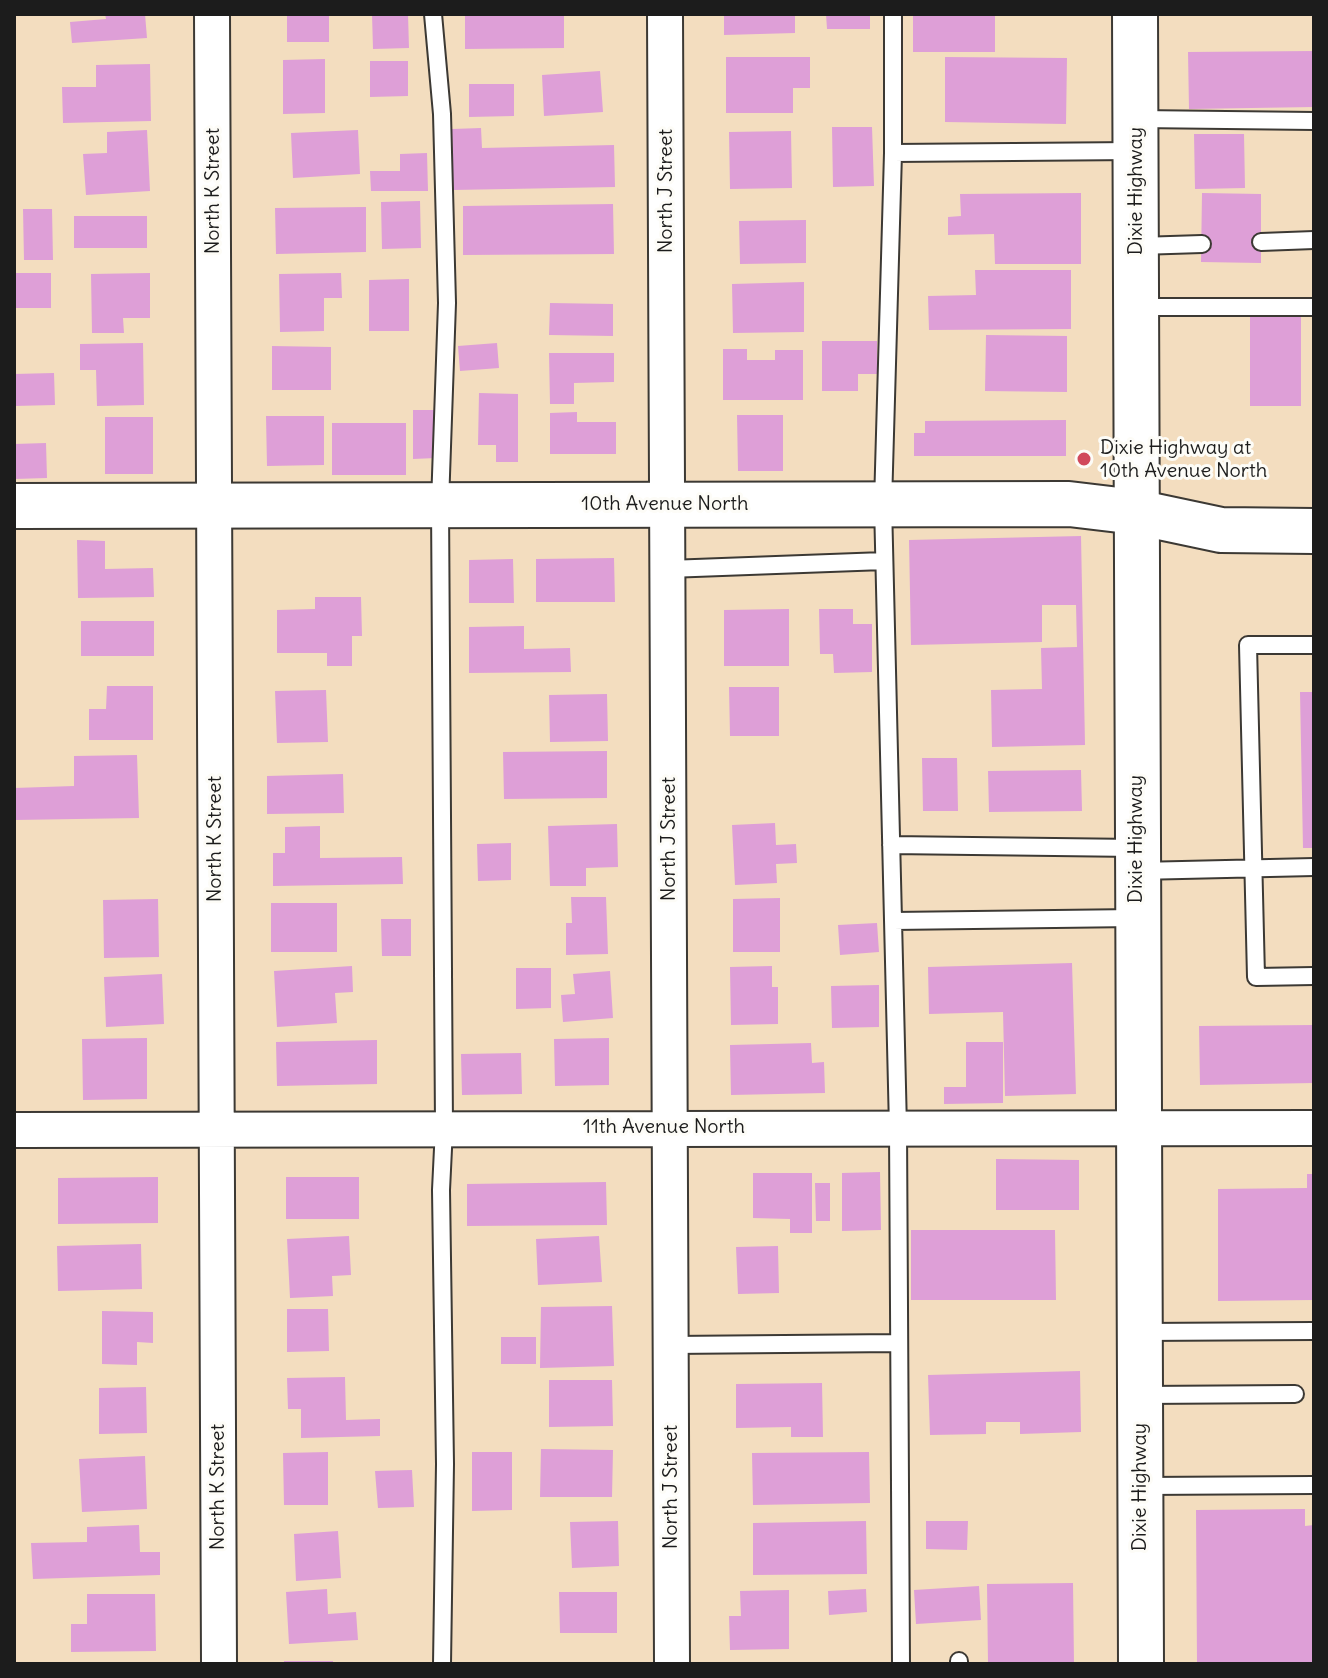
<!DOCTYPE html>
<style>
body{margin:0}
#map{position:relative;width:1328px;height:1678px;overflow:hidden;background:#f3ddbf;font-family:Delius,sans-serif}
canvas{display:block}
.frame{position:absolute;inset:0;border:16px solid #1c1c1c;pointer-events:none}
</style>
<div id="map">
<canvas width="1328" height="1678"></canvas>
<div class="frame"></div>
</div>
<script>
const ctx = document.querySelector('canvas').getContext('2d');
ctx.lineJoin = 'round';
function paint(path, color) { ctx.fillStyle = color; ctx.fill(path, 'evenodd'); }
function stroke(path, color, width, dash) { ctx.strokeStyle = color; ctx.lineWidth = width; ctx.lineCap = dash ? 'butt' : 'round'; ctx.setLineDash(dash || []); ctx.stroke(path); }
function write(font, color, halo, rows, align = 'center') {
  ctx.font = font + ' Delius,sans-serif'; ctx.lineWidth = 6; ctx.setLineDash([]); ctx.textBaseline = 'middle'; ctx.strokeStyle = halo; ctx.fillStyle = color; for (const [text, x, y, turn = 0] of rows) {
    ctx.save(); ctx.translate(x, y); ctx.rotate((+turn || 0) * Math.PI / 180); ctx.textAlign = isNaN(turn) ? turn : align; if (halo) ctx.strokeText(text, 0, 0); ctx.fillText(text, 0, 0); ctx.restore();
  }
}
paint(new Path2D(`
 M105,14H145L147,38L72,43L70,22L106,19Z
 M287,14H329V42H287Z
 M372,14H408L409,48L373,49Z
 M465,14H564V48L465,49Z
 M724,14H795V33L724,35Z
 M826,14H870V29H827Z
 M913,14H995V52H913Z
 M1314,51V107L1189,109L1188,52Z
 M726,57H810V88H793V113H726Z
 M945,57L1067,58L1066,124L945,122Z
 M325,59V113L283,114V60Z
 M370,61H408V96L370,97Z
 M150,64L151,121L63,123L62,87H96V65Z
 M600,71L603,112L544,116L542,75Z
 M469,84H514V116L469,117Z
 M832,127H872L874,186L833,187Z
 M481,128L482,148L614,145L615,187L453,190L452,129Z
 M147,130L150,191L86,195L83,154L107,153V132Z
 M358,130L360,174L293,178L291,133Z
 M791,131L792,188L730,189L729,132Z
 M1194,134H1244L1245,188L1195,189Z
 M427,153L428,191H371L370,171H400V154Z
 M1081,193V264H995L994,234L948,235V217L961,216L960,194Z
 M1202,193L1261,194V263L1201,262Z
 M420,201L421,248L382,249L381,202Z
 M613,204L614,254L463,255V206Z
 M366,207V252L276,254L275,208Z
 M23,209H52L53,260H24Z
 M74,216H147V248H74Z
 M806,220V263L740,264L739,221Z
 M975,270H1071V329L929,330L928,296L976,295Z
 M14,273H51V308H14Z
 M150,273V318H123L124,333H92L91,274Z
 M341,273L342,298H324V331L280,332L279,274Z
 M409,279V331H369V280Z
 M804,282V332L733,333L732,284Z
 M550,303L613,304V336L549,335Z
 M1250,312L1301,313V406H1250Z
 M986,335L1067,336V392L985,391Z
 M822,341H877V374H858V391H822Z
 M143,343L144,405L97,406L96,370H80V344Z
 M497,343L499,368L460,371L458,346Z
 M272,346L331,347V390H272Z
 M723,349H747V360H775V350H803V400H723Z
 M549,353H614V382L574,383V404H550Z
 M54,373L55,405L14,406V374Z
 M479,393L518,394V462H496V445H478Z
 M413,410H435L436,458L413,459Z
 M577,412V422H616V454H550V413Z
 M737,415H783V471H738Z
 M266,416H324V465L267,466Z
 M105,417H153V474H105Z
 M1066,420V456H914V433H925V421Z
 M332,423H406V475H332Z
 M46,443L47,478L14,479V444Z
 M1081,536L1085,745L992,747L991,690L1042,689L1041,648L1077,647L1076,605H1042V642L911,645L909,540Z
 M77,540L105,541V569L153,568L154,597L78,598Z
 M614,558L615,602H536V559Z
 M513,559L514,603H469V560Z
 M315,597H361L362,636H352V666H327V653H277V610L315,609Z
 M789,609V666H724V610Z
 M819,609H853V624H872V672L834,673L833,654H820Z
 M81,621H154V656H81Z
 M524,626V649L570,648L571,672L469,673V627Z
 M107,686H153V740H89V709H106Z
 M729,687H779V736H730Z
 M326,690L328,742L277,743L275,691Z
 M1300,692H1314V848H1303Z
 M607,694L608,741L550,742L549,695Z
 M607,751V798L504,799L503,752Z
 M137,755L139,818L14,820V788L74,786V756Z
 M922,758H957L958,811H923Z
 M1081,770L1082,811L989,812L988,771Z
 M343,774L344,813L267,814V776Z
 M775,823L776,845L796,844L797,863L776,864L777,883L735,885L732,825Z
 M617,824L618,867L586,868V886H550L548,826Z
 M320,826V858L402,857L403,884L273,886V853H285V827Z
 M511,843V880L478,881L477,844Z
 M571,897H606L608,954L566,955V923H572Z
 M780,898V952H733V899Z
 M158,899L159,957L104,958L103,900Z
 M271,903H337V952H271Z
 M381,919H411V956H382Z
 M877,923L879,952L840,955L838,925Z
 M1072,963L1076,1094L1005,1096L1003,1012L929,1014L928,967Z
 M352,966L353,992L335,993L337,1023L277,1027L274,971Z
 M772,966V987H778V1024L731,1025L730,967Z
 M516,968H551V1008L516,1009Z
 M610,971L613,1018L563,1022L561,995L575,994L573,974Z
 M162,974L164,1024L106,1027L104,977Z
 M879,985V1027L832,1028L831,986Z
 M1314,1025V1083L1200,1085L1199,1026Z
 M147,1038V1099L83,1100L82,1039Z
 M609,1038V1085L555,1086L554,1039Z
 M377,1040V1084L277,1086L276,1042Z
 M966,1042H1003V1103L944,1104V1087H966Z
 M811,1043L812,1063L824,1062L825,1093L731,1095L730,1045Z
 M521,1053L522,1094L462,1095L461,1054Z
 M996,1159L1079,1160V1210H996Z
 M880,1172L881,1230L842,1231V1173Z
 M753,1173H812V1233H790V1219L753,1218Z
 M1307,1174H1314L1313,1300L1218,1301V1189L1307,1188Z
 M158,1177V1223L58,1224V1178Z
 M286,1177H359V1219H286Z
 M606,1182L607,1225L467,1226V1184Z
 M815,1183H830V1221H816Z
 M911,1230H1055L1056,1300H911Z
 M349,1236L351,1275L332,1276L333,1296L290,1298L287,1239Z
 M599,1236L602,1282L538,1285L536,1239Z
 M141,1244L142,1289L58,1291L57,1246Z
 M778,1246L779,1293L738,1294L736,1247Z
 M612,1306L614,1366L540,1368L541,1307Z
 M287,1309H328L329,1351L287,1352Z
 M102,1311L153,1312V1343L137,1342V1365L102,1364Z
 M501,1337H536V1364H501Z
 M1080,1371L1081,1432L1020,1434V1422H986V1434L930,1435L928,1375Z
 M345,1377L346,1420L380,1419V1436L301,1438V1409H288L287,1378Z
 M549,1380H612L613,1426L549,1427Z
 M822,1383L823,1437H791V1427L736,1428V1384Z
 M146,1387L147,1433L99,1434V1388Z
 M541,1449L613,1450L612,1497H540Z
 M328,1452V1505H284L283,1453Z
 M472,1452H512V1510L472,1511Z
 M869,1452L870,1503L753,1505L752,1453Z
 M145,1456L147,1509L82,1512L79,1459Z
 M412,1470L414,1507L378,1508L375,1471Z
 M1305,1509V1526L1314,1525V1664H1197L1196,1510Z
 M618,1521L619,1566L572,1568L570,1522Z
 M866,1521L867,1574L753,1575V1523Z
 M926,1521H968L967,1550L926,1549Z
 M139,1525L140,1552H160V1575L33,1579L31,1543L87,1542V1527Z
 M338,1531L341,1578L296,1581L294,1534Z
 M1073,1583L1074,1664H988L987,1584Z
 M979,1586L981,1620L916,1624L914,1590Z
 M327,1589L328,1614L356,1612L358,1640L289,1644L286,1592Z
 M866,1589L867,1612L829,1615L828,1591Z
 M789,1590V1649L730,1650L729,1616H741L740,1591Z
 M559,1592H617V1633H560Z
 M87,1594H155L156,1651L71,1652V1624H87Z
 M284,1661H333V1664H284Z`), '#de9fd7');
const service = new Path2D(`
 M433,14L442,114L447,303L440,504L444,1128L441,1190L445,1464L442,1664
 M1138,119L1314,121
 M893,153V14
 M1261,242L1314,240
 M1139,246L1202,244
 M1140,307H1314
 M668,569L884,561
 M1314,645H1248L1256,977L1314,976
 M891,845L1136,848
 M1138,871L1314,867
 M893,921L1135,918
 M1141,1332L1314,1331
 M671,1345L898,1343
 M1142,1395L1295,1394
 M1142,1486L1314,1485
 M959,1661V1664
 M901,1664L898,1128L883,504L893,153L1135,151`);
const minor = new Path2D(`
 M212,14L219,1664
 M665,14L672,1664
 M14,1130L1314,1128`);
const secondary = new Path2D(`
 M14,506L1069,504L1136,512L1221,530L1314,531`);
const primary = new Path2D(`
 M1135,14L1141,1664`);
stroke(service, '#3c3934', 20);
stroke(minor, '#3c3934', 38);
stroke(secondary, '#3c3934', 48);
stroke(primary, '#3c3934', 48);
stroke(service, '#fff', 16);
stroke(minor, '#fff', 34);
stroke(secondary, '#fff', 44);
stroke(primary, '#fff', 44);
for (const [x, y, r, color] of [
 [1084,459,8,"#d1495b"]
]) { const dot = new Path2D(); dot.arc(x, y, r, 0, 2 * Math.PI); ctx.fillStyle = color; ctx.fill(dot); stroke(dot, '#fdfcf7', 3); }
write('20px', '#1c1c1c', '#fdfcf7', [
 ["North K Street",213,191,-90],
 ["North J Street",666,191,-90],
 ["Dixie Highway",1136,191,-90],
 ["10th Avenue North",665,504],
 ["North K Street",215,839,-90],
 ["North J Street",669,839,-90],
 ["Dixie Highway",1136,839,-90],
 ["11th Avenue North",664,1127],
 ["North K Street",218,1487,-90],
 ["North J Street",671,1487,-90],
 ["Dixie Highway",1140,1487,-90]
]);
write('20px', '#1c1c1c', '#fdfcf7', [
 ["Dixie Highway at",1100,448],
 ["10th Avenue North",1100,471]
], 'left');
</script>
